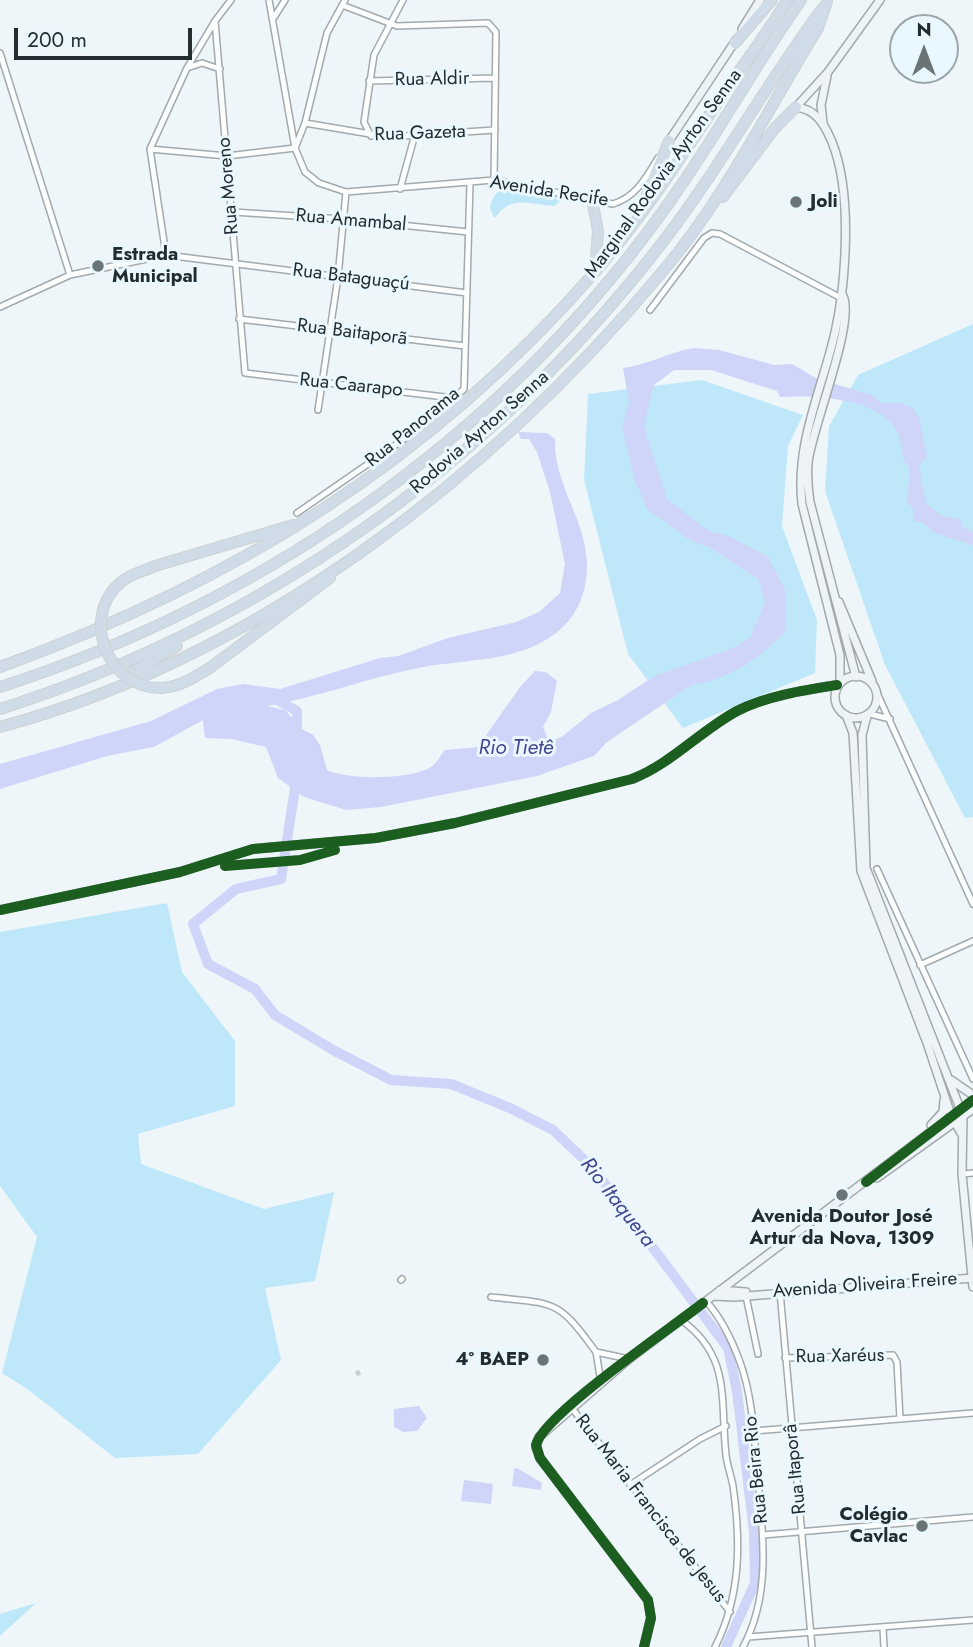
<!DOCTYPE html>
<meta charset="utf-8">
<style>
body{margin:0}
#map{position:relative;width:973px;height:1647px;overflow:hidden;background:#eef6f9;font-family:Jost,sans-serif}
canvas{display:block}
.north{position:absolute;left:889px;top:14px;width:70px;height:70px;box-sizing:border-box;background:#e9f8fe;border:2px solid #9aa6ac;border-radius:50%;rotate:0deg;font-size:19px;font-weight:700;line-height:28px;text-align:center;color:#232c30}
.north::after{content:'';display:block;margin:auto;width:24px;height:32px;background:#6a7376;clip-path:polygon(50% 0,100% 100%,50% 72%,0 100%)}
.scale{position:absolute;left:14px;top:28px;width:178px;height:32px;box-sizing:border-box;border:4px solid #232c30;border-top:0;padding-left:9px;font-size:21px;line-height:24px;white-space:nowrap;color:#232c30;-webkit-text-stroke:5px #e9f8fe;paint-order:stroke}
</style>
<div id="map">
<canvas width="973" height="1647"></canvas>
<div class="north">N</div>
<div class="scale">200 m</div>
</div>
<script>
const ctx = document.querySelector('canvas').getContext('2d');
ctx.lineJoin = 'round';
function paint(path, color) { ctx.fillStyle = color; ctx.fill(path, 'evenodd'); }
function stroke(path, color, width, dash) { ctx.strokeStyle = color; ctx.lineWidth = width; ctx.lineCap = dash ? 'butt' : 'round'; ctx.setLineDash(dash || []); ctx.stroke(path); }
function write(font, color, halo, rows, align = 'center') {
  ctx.font = font + ' Jost,sans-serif'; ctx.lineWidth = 6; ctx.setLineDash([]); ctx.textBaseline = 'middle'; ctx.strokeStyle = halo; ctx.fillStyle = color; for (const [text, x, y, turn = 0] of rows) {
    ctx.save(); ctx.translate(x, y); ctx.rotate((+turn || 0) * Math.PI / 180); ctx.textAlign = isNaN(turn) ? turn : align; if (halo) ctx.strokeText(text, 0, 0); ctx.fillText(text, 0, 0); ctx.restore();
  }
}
paint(new Path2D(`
 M501,187L559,198V202L554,206C530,205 511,194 495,218C485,206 493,198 501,187Z
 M973,324V817L965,818L885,665L825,491L829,426L858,375Z
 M702,380L803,415L788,446L782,526L817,620L815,673L683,728L628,654L584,480L588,394Z
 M167,903L182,972L235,1041V1106L138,1134L141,1164L264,1209L334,1192L315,1281L265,1288L281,1360L198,1454L115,1458L30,1391L2,1373L37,1237L0,1186V932Z
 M36,1603L0,1636V1614Z`), '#bee8fa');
paint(new Path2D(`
 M694,348L719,350L774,365L792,364L816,378L874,396L880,403H901L913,408L920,420L927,457L919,465L926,503L940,515L961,520V526L973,532V545L934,533L924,523L914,521L913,509L907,502L910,468C899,456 903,447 898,434C883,397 812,395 780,397L777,391L711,370H674L654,385L644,426L667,499L709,531L731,537L768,557L785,589L786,630C767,654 724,683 693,684L607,742L594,756L537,776L381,807L346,810L304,797L278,778L266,747L231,739L205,738L203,720L154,747L107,756L0,789V764L151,721L217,689L243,684L280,689L380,658L398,656L448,638L516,622L539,612L560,593L565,564L550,492L537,452L529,439H521L518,432L547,433L555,439C553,484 588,522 587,568C586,593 578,616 556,633C519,662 467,659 423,667C370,677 320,697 267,706L285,710L302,729L313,735L320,745L327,770C348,780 410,780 431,767C436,764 441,755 445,750L478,747L520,687L535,671L546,672L557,681L551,712L543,727L549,742L563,736L591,713L618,700L653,677L735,647L750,637L765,602L758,579L709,547L691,541L647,509L634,478L622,427L629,403L623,368C648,365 668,352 694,348Z
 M419,1406L427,1418L417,1431L403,1432L394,1427V1409Z
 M517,1468L542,1483L541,1490L512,1486L514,1469Z
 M464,1480L493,1484L491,1504L461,1501Z`), '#ced5f8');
stroke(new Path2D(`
 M270,696L297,711V734
 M297,775L281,879L236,889L193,924L208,964L255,989L275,1015L333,1050L391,1080L451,1084L510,1108L553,1130L594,1169L728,1348L737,1391L754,1532L755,1583L726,1647`), '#ced5f8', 10);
stroke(new Path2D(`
 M356,1374L360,1372`), '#c5ced1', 5, [5, 2.5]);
const street = new Path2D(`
 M231,0L215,21L245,373L453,398
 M269,0L295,148L305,172L319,183L346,192L494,180L613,204C636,197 646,178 658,158
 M342,5L397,26L488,23L496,32L494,180
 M273,19L285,0
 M0,53L70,275
 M187,68L202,63L220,69
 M369,81L495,78
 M305,123L388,137L495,130
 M371,136L364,122L374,55L403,0
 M295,148L305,123L327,33L345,0
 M150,149L227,156L295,148
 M400,189L414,138
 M233,212L343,219L468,232
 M166,255L150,149L187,68L215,21
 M0,307L70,275L166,255L467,293
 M650,310L704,238L712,233L720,234L841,298
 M239,319L465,346
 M318,410L338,277L346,192
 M297,513L407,437L464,389L470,183
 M877,693L973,904
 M870,714L890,719
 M877,869L973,1079
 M920,965L973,941
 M962,1174L973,1173
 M401,1280L402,1279
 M780,1292L812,1647
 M746,1296L758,1354
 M491,1297C555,1304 557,1298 596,1352
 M706,1301C721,1318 732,1340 740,1362C752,1395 754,1432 757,1468C762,1527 773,1592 743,1647
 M681,1320C732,1356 720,1401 726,1455C727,1465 731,1475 733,1486C741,1542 741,1596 715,1647
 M785,1358L893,1355L897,1362L900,1419
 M601,1382L596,1352L629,1359
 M571,1407L730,1612
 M754,1431L973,1413
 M630,1485L700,1439L726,1426
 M763,1535L973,1517
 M883,1628L884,1647
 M748,1637L973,1620`);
const secondary = new Path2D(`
 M742,29L760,0
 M796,107C816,109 825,125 832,142C854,197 846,296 830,352C816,403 796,450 802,504L840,655V682
 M796,107L828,72L880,0
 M823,123L821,105L827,76
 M669,141L736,40
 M842,294C858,318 811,429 808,463C807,476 808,489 810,502L856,677
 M839,602L872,681
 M835 697a21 21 0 1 1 42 0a21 21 0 1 1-42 0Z
 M846,715L853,733L861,871L927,1043L951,1115L961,1133
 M867,716L862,735L866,868L963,1116L962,1174L973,1287
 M0,910L180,872L253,849L376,838L455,823L632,779C671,764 700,731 737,711C766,696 805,690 837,685
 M951,1080L973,1095
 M931,1125L943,1112L944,1100
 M877,1178L973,1109
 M720,1290L746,1292
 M713,1296L735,1297L973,1278
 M644,1647L651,1618L648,1600L540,1458L536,1448L539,1437L629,1359L973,1100`);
const highway = new Path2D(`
 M735,43L772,0
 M723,197L775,128L796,107
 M592,199L598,231L595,272
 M644,202L669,141
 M155,566L293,525
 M0,667C234,582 429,462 594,273C646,214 687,147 731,83C750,55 770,29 787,0
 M211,667L330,578
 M126,676L177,646
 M0,687C273,599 517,425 680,187C722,126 758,61 801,0
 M0,709C260,626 487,466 655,252C716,175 763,88 822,9
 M0,727C259,657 493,475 663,271C725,198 768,109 818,28L827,2`);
stroke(street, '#a2aaad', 8);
stroke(secondary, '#a2aaad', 10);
stroke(highway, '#cdd2d3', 12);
stroke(street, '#fcfefe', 5);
stroke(secondary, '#eef3f7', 7);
stroke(highway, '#cfdbe6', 10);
const highwayBridge = new Path2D(`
 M155,566C144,571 130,574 121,582C79,617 108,689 161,688C180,687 195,677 211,667`);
stroke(highwayBridge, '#cdd2d3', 12, []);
stroke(highwayBridge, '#cfdbe6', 10);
stroke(new Path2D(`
 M225,866L300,860L335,850
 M0,910L180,872L253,849L376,838L455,823L632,779C671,764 700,731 737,711C766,696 805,690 837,685
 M866,1182L973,1100
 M644,1647L651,1618L648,1600L540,1458L536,1445C543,1415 673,1327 703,1303`), '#1b5e20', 10);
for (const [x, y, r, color] of [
 [796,202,7,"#6a7376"],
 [98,266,7,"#6a7376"],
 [842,1195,7,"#6a7376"],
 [543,1360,7,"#6a7376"],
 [922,1526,7,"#6a7376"]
]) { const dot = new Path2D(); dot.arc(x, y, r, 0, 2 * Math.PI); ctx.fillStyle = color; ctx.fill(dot); stroke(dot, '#e9f8fe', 2.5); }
write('19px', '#232c30', '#e9f8fe', [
 ["Rua Aldir",432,80,-1],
 ["Rua Gazeta",420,134,-2],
 ["Marginal Rodovia Ayrton Senna",664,174,-54],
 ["Rua Moreno",229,186,-95],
 ["Avenida Recife",549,192,9],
 ["Rua Amambal",351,221,5],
 ["Rua Bataguaçú",351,278,7],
 ["Rua Baitaporã",352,333,7],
 ["Rua Caarapo",351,386,6],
 ["Rua Panorama",413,428,-39],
 ["Rodovia Ayrton Senna",480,433,-41],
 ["Avenida Oliveira Freire",865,1286,-4],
 ["Rua Xaréus",840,1357,-1],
 ["Rua Itaporâ",796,1469,-96],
 ["Rua Beira Rio",757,1470,-96],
 ["Rua Maria Francisca de Jesus",650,1509,52]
]);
write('bold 19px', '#232c30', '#e9f8fe', [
 ["Joli",810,202],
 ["Estrada",112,255],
 ["Municipal",112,277],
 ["Avenida Doutor José",842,1217,"center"],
 ["Artur da Nova, 1309",842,1239,"center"],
 ["4º BAEP",529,1360,"right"],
 ["Colégio",908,1515,"right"],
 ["Cavlac",908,1537,"right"]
], 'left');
write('italic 21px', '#43468d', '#e9f8fe', [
 ["Rio Tietê",516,749],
 ["Rio Itaquera",617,1203,52]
]);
</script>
